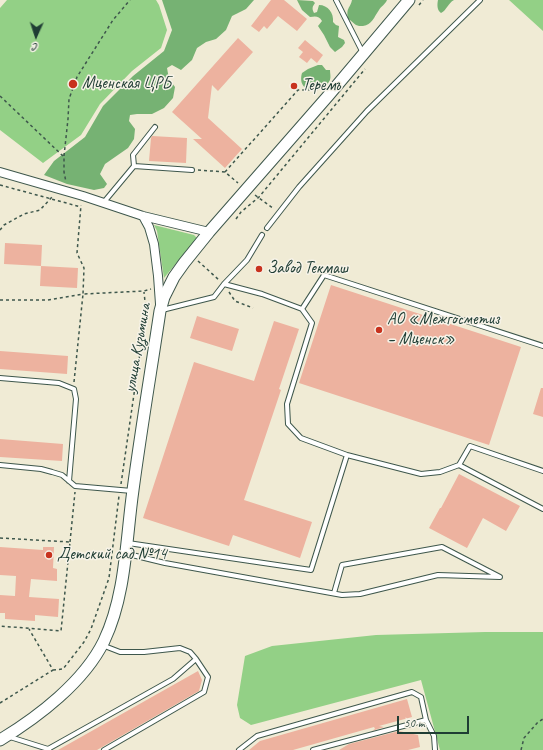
<!DOCTYPE html>
<meta charset="utf-8">
<style>
body{margin:0}
#map{position:relative;width:543px;height:750px;overflow:hidden;background:#f0ebd5;font-family:Caveat,sans-serif}
canvas{display:block}
.north{position:absolute;left:16px;top:16px;width:40px;height:40px;-webkit-text-stroke:3px #f7f3e8;paint-order:stroke;rotate:183deg;font-size:11px;font-weight:700;line-height:16px;text-align:center;color:#1f3d34}
.north::after{content:'';display:block;margin:auto;width:14px;height:18px;background:#1f3d34;clip-path:polygon(50% 0,100% 100%,50% 72%,0 100%)}
.scale{position:absolute;left:397px;top:716px;width:72px;height:18px;box-sizing:border-box;border:2px solid #1f3d34;border-top:0;padding-left:5px;font-size:12px;line-height:14px;white-space:nowrap;color:#1f3d34;-webkit-text-stroke:3px #f7f3e8;paint-order:stroke}
</style>
<div id="map">
<canvas width="543" height="750"></canvas>
<div class="north">С</div>
<div class="scale">50 m</div>
</div>
<script>
const ctx = document.querySelector('canvas').getContext('2d');
ctx.lineJoin = 'round';
function paint(path, color) { ctx.fillStyle = color; ctx.fill(path, 'evenodd'); }
function stroke(path, color, width, dash) { ctx.strokeStyle = color; ctx.lineWidth = width; ctx.lineCap = dash ? 'butt' : 'round'; ctx.setLineDash(dash || []); ctx.stroke(path); }
function write(font, color, halo, rows, align = 'center') {
  ctx.font = font + ' Caveat,sans-serif'; ctx.lineWidth = 3; ctx.setLineDash([]); ctx.textBaseline = 'middle'; ctx.strokeStyle = halo; ctx.fillStyle = color; for (const [text, x, y, turn = 0] of rows) {
    ctx.save(); ctx.translate(x, y); ctx.rotate((+turn || 0) * Math.PI / 180); ctx.textAlign = isNaN(turn) ? turn : align; if (halo) ctx.strokeText(text, 0, 0); ctx.fillText(text, 0, 0); ctx.restore();
  }
}
paint(new Path2D(`
 M7,0H156L159,5L167,30L161,48L132,71L100,104L81,135L43,163L0,130V8Z
 M509,0H543V31Z
 M154,225L194,235L197,238L164,278L157,231Z
 M485,632H543V750H440L421,680L251,725L240,718L237,705L245,656L272,646L376,635Z`), '#93d086');
paint(new Path2D(`
 M162,0H254L246,9L232,16L226,30L216,39L206,42L197,48L192,60L181,70L172,65L167,68L169,79L175,87L173,98L164,108L152,114H137L130,115L129,121L135,129L134,139L128,148L105,164L100,174L107,184L104,188L94,190L67,184L44,175L54,161L85,137L103,106L133,76L164,51L172,30Z
 M297,0L313,1L315,3C312,7 312,9 314,13L317,12L319,5C328,5 334,13 333,22L336,25L339,26L338,37L344,40L345,43L342,47L335,52L330,47L324,35L318,26L322,21C319,16 316,16 310,17L302,10Z
 M352,0H387C385,5 381,6 379,10C374,17 372,25 363,26C360,26 358,26 356,25C354,24 351,20 348,19C346,7 350,9 352,0Z
 M438,0H454C448,3 447,10 441,13C437,10 437,5 438,0Z
 M318,65H322L326,70H330C330,73 331,77 330,80C323,95 296,94 302,73L308,69Z`), '#76b273');
paint(new Path2D(`
 M271,0H284L307,19L297,31L278,16L267,29L264,26L259,32L251,26Z
 M238,38L253,52L218,91L212,85L208,118L242,149L225,168L193,139H202L172,112Z
 M305,40L323,55L317,63L311,58L307,63L299,57L303,52L298,48Z
 M152,136L187,138L186,163L149,161L151,138Z
 M5,243L42,245L41,266L4,264Z
 M41,266L78,268L77,288L40,286Z
 M331,285L521,347L489,445L299,383Z
 M197,316L239,329L232,351L190,338Z
 M274,321L299,329L279,389L281,390L244,500L312,522L300,558L233,535L229,546L143,518L194,362L254,381Z
 M0,351L68,356L67,374L0,369Z
 M541,388H543V417L533,414Z
 M0,439L63,444L62,461L0,457Z
 M459,474L520,506L506,531L483,518L467,548L429,528L440,508H441Z
 M0,547L43,550V547H54L53,568L57,569V581L31,579L29,597L59,599L58,617L35,615V621L5,619V613H0V595L15,596L16,576L0,575Z
 M198,671L202,680L199,691L97,750H58Z
 M407,699L412,717L379,726L384,727L372,731L375,729L374,727L293,750H249L260,741Z
 M399,731L418,735L420,747L408,750H339L349,744Z`), '#edb29f');
const lane = new Path2D(`
 M336,0L363,53
 M134,166L133,155L155,127
 M104,202L134,166L192,170
 M267,228L299,187L367,111L480,0
 M224,284L262,294L302,309L312,323L287,404L288,424L301,438L347,455L421,474L440,472L459,465L470,446L543,471
 M302,309L324,275L543,346
 M162,310L214,297L224,284L247,260L262,235
 M0,378L59,383L74,389L76,399L69,481
 M0,465L41,469L52,472L62,475L75,486L132,491
 M459,465L543,509
 M128,543L311,570L347,455
 M128,554L165,563L342,595L360,594L438,575L500,577L442,547L342,565L334,593
 M102,645L120,652H144L180,648L190,652L196,659
 M10,737L48,749
 M49,750L48,749L173,679L196,659L208,677L204,692L104,750
 M239,750L257,736L412,692L421,697L426,720
 M313,750L426,720L434,736L435,750`);
const street = new Path2D(`
 M0,172L83,196L143,216L209,232
 M143,216L149,227L154,244L158,276L160,304`);
const secondary = new Path2D(`
 M0,740C38,717 84,682 104,641C126,595 126,539 133,490C141,430 151,371 160,311L164,297L174,277L184,263L209,232L328,96L409,0`);
stroke(lane, '#3e574c', 6);
stroke(street, '#3e574c', 10);
stroke(secondary, '#3e574c', 13);
stroke(new Path2D(`
 M419,5L423,0
 M0,96L64,157V172L66,182
 M64,156L68,119L69,99L77,77L113,20L130,0
 M198,170L225,172L238,183
 M225,172L298,90H320
 M0,185L81,207
 M255,195L274,209
 M236,219L241,212L259,197L365,69
 M0,230L4,225L24,214L40,210L53,196
 M198,261L219,280
 M229,292L235,301L253,308
 M0,300H48L83,294L84,268L77,253L81,205
 M74,382L83,294L144,291L151,289
 M121,484L146,311L144,292
 M0,538L70,542L61,631L0,626
 M70,542L75,492
 M53,670L63,669L84,642L91,629L109,578L119,496
 M0,703L53,670L29,629
 M521,750L524,738L538,722L543,719`), '#3e574c', 1.5, [3, 3]);
stroke(lane, '#fff', 4);
stroke(street, '#fff', 8);
stroke(secondary, '#fff', 11);
for (const [x, y, r, color] of [
 [73,84,5,"#c8321e"],
 [294,86,4,"#c8321e"],
 [259,269,4,"#c8321e"],
 [379,330,4,"#c8321e"],
 [49,555,4,"#c8321e"]
]) { const dot = new Path2D(); dot.arc(x, y, r, 0, 2 * Math.PI); ctx.fillStyle = color; ctx.fill(dot); stroke(dot, '#f7f3e8', 1.5); }
write('17px', '#1f3d34', '#f7f3e8', [
 ["Мценская ЦРБ",82,84],
 ["Теремъ",302,86],
 ["Завод Текмаш",267,269],
 ["АО «Межгосметиз",387,320],
 ["– Мценск»",387,340],
 ["Детский сад №14",57,555]
], 'left');
write('17px', '#1f3d34', '#f7f3e8', [
 ["улица Кузьмина",138,348,-80]
]);
</script>
